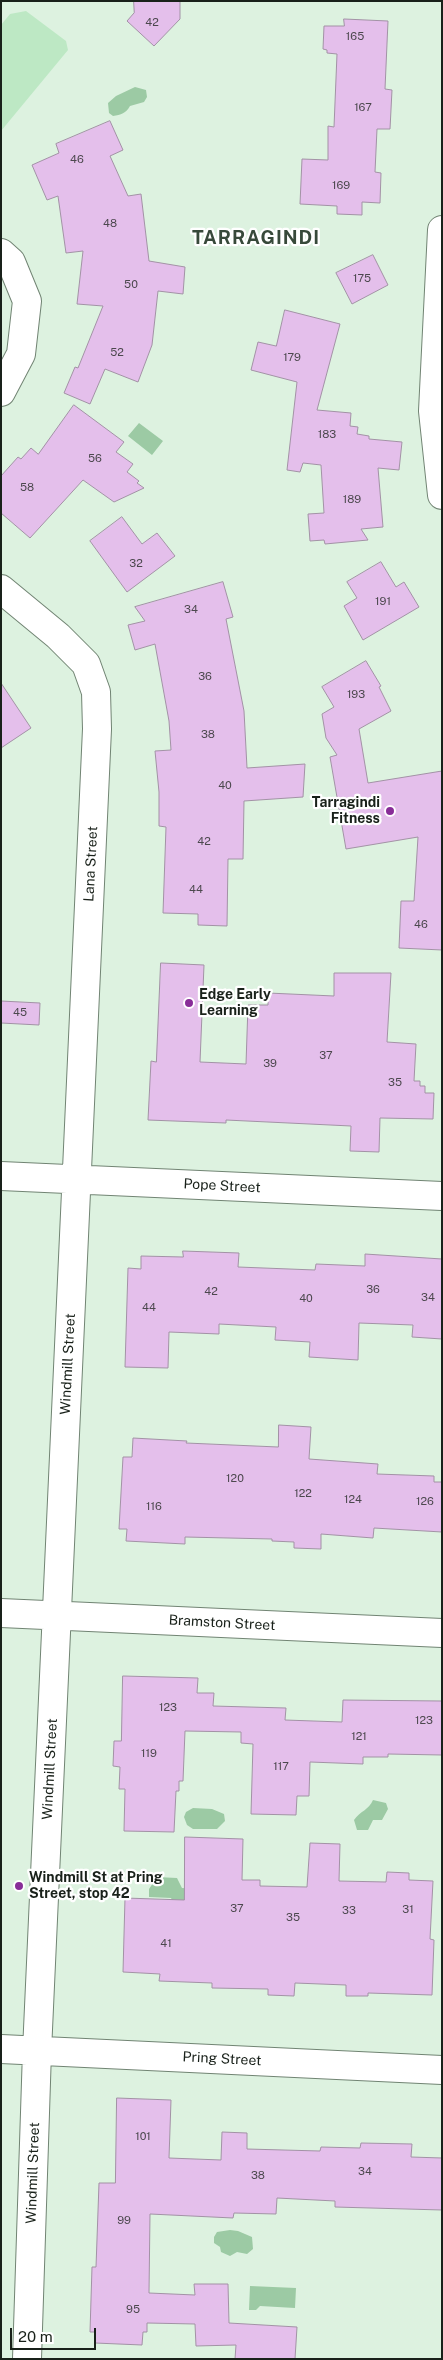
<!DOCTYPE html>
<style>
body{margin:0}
#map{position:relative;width:443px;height:2360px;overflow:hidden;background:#ddf2e0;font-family:"Public Sans",sans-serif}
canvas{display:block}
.frame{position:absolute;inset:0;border:2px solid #19211a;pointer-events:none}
.scale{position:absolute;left:10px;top:2328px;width:86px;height:22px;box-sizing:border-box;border:2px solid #19211a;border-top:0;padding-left:6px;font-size:15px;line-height:18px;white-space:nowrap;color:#19211a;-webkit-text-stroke:4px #fff;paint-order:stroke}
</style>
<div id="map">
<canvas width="443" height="2360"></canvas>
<div class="frame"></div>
<div class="scale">20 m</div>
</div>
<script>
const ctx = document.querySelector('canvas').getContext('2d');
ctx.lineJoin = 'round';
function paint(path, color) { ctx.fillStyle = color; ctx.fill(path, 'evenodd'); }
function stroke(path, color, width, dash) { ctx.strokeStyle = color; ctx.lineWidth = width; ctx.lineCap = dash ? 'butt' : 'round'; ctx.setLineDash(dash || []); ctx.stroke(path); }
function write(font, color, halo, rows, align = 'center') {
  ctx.font = font + ' "Public Sans",sans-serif'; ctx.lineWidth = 4.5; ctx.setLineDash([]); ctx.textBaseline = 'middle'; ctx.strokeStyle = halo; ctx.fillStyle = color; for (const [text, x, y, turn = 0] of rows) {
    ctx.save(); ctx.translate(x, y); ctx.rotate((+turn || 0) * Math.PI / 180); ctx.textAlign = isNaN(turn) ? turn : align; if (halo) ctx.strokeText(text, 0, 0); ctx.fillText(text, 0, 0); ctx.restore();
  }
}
paint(new Path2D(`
 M26,11L66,41L68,50L1,131V25L10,14Z`), '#bde8c4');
paint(new Path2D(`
 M135,87L146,90L147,97L144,102L130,106C126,113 121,115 113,116L109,113L108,103L116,96Z
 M139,423L163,441L152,455L128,436Z
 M373,1800L386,1803L388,1809L382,1820H373L368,1830H357L354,1820C360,1811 369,1810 373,1800Z
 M193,1808L212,1809L224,1814L225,1821L217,1829H193L187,1825L184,1817L186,1812Z
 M157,1877L177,1878L182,1888L205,1889V1903L173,1902L171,1898L149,1897V1889Z
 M230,2230L238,2231L252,2237L253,2249L247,2254L237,2252L230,2256L221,2252L220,2247L214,2243V2237L217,2232Z
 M250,2286L296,2288L295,2308L260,2306L256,2310H249Z`), '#9ccaa4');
const building = new Path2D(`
 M134,1H180V19L154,46L127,21L134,13Z
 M344,19L388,21L385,89L392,90L390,129H377L375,172L381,173L380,203L362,202V215L337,214V206L300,204L302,159L328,160V126L334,127L337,54L327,53V50L323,49L324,26H344Z
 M110,121L123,150L110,156L128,196L141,194L149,261L185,267L183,294L158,291L152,345L138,382L105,369L90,404L64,393L75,367L78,368L103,306L77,304L83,251L66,253L58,196L47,200L32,165L59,153L56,144Z
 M373,255L388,285L352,304L336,273Z
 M285,310L340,324L317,410L351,413L350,426L358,427L357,434L369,436V439L402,442L399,470L378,468L383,527L361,529L368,540L325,544L324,540L310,541L308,514L324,513L321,465L303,463L300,472L287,470L297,382L251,370L258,342L276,346Z
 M74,405L124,442L116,452L133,464L127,472L139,481L137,483L144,488L114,502L83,480L30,538L1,513V476L18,457L21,459L31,448L38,454Z
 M122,517L142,544L157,533L175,556L127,592L90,541Z
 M381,562L396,587L404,582L419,607L363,640L344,606L357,598L347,582Z
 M223,582L233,617L226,619L244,711L247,768L305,764L303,797L244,801L243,859H228L227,926L198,925V914L163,913L166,827L159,826V792L155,751L171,750L169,721L155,644L135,650L128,625L145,621L135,607Z
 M366,661L381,686L379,687L391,711L359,729L368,783L442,771V950L399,948L401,901H414L418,837L346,849L330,757L337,755L326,738L322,714L334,707L322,687Z
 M1,683L31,728L1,748Z
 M161,963L204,965L200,1062L246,1064L248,1005H268V993L334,996V973H391L387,1042L416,1044L414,1081H420V1086H425V1093H434L433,1119L380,1118L379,1152L350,1151L351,1126L226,1120V1123L148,1120L151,1061L156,1062Z
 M1,1001L40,1003L39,1025L1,1023Z
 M183,1251L239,1253L238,1267L315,1270L316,1264L365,1266V1254L442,1259V1339L412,1337L413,1325L359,1323L358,1360L309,1357L310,1342L275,1340L276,1327L219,1324V1334L169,1332L168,1368L125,1367L128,1268L141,1269V1256L183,1257Z
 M279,1425L311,1427L309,1459L378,1464L377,1474L434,1476V1482H442V1532L374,1528L373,1538L321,1534V1549L294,1548V1542L272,1541V1539L185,1537V1544L126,1541L127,1529H119L123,1457H132L133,1438L187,1441L186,1443L278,1447Z
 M123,1676L198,1678L197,1693H214L213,1706L286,1708L285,1720L342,1722L343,1700L442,1701V1755L388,1754V1757H363V1764L310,1762L309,1796H297L296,1815L251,1814L253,1744L241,1743V1732L185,1731L183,1781H179V1791H176L174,1832L124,1831L125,1789H119L120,1767L113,1766L114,1741H121Z
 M185,1837L243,1839L242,1880H260V1886L307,1887L310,1843L340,1844L339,1881L386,1882L387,1872L409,1873V1880L433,1881L430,1939L434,1940L432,1995L368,1993V1996H346V1985L295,1983L294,1996L268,1995V1989L212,1988V1983L159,1981L160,1974L123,1972L125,1898L184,1900Z
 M117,2098L171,2100L169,2158L221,2160L222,2132L247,2133V2149L320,2151L321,2147L360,2148L361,2143L412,2144L411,2157L442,2158V2210L335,2207V2201L277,2198L276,2214L234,2213L233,2218L150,2214L149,2293L195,2295L194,2284H228L229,2323L297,2327L295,2359H235L236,2345L196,2346L195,2324L147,2323V2332H143L142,2345L95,2343V2332H90L92,2267H96L99,2183H115Z`);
paint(building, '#e4bfeb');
stroke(building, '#a292a5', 1);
const minor = new Path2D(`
 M442,230L433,411L442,495
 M1,253L11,262L27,301L21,354L1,392
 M1,589L58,636L86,664L96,692L97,729L37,2051L27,2359
 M1,1176L442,1196
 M1,1613L442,1633
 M1,2049L442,2070`);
stroke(minor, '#718473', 30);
stroke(minor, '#fff', 28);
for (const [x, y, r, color] of [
 [390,811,5,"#882d98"],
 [189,1003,5,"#882d98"],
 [19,1886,5,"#882d98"]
]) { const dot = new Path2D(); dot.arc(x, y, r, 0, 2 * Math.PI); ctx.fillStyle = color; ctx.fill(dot); stroke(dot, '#fff', 2); }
write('11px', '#4c484e', null, [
 ["42",152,23],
 ["165",355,37],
 ["167",363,108],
 ["46",77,160],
 ["169",341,186],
 ["48",110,224],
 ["175",362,279],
 ["50",131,285],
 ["52",117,353],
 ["179",292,358],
 ["183",327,435],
 ["56",95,459],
 ["58",27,488],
 ["189",352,500],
 ["32",136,564],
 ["191",383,602],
 ["34",191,610],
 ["36",205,677],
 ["193",356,695],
 ["38",208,735],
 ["40",225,786],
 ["42",204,842],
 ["44",196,890],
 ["46",421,925],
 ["45",20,1013],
 ["37",326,1056],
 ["39",270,1064],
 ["35",395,1083],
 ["36",373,1290],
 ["42",211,1292],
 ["34",428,1298],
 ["40",306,1299],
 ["44",149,1308],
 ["120",235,1479],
 ["122",303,1494],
 ["124",353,1500],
 ["126",425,1502],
 ["116",154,1507],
 ["123",168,1708],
 ["123",424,1721],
 ["121",359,1737],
 ["119",149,1754],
 ["117",281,1767],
 ["37",237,1909],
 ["31",408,1910],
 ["33",349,1911],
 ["35",293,1918],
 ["41",166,1944],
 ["101",143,2137],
 ["34",365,2172],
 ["38",258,2176],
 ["99",124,2221],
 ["95",133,2310]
]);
write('bold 14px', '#19211a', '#fff', [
 ["Tarragindi",380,803,"right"],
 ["Fitness",380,819,"right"],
 ["Edge Early",199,995],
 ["Learning",199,1011],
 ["Windmill St at Pring",29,1878],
 ["Street, stop 42",29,1894]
], 'left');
write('14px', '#19211a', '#fff', [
 ["Lana Street",91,864,-87],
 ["Pope Street",222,1186,3],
 ["Windmill Street",68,1364,-87],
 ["Bramston Street",222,1623,3],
 ["Windmill Street",50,1769,-87],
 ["Pring Street",222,2059,3],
 ["Windmill Street",33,2173,-88]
]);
ctx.letterSpacing = '1px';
write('bold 19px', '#37493a', '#fff', [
 ["TARRAGINDI",256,238]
]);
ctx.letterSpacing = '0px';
</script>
